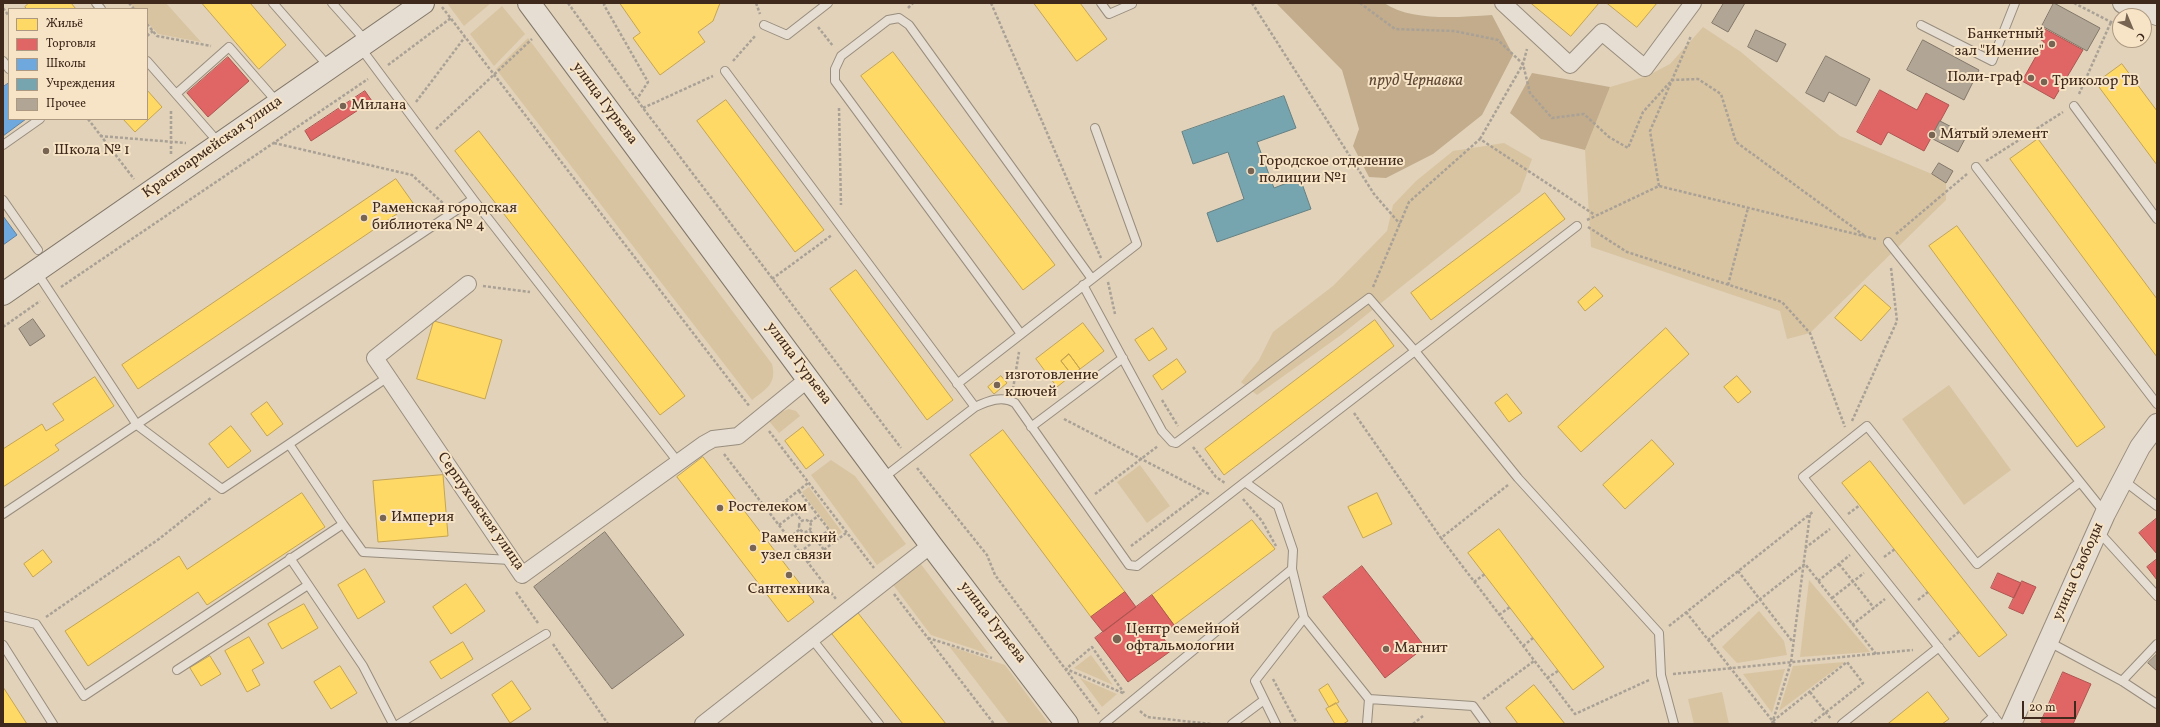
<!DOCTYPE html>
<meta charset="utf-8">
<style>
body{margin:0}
#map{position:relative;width:2160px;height:727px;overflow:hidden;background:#e1d2b9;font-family:Vollkorn,serif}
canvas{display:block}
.frame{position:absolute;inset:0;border:4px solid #3e291c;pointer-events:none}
.legend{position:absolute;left:8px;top:8px;width:140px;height:112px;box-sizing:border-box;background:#f7e4c6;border:1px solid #ad9982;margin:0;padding:5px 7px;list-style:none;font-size:12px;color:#3e291c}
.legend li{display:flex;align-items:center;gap:8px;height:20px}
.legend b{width:20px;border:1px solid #ad9982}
.north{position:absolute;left:2112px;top:8px;width:40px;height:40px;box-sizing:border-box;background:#f7e4c6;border:1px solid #ad9982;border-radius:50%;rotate:136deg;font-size:11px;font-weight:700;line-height:16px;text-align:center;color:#3e291c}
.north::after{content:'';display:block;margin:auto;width:14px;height:18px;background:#776453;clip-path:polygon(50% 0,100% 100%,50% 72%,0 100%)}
.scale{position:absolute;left:2022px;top:701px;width:54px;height:18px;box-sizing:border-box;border:2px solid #3e291c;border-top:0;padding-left:5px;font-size:12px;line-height:14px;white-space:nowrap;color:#3e291c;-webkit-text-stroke:3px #f7e4c6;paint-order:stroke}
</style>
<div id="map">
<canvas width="2160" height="727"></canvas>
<div class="frame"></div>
<ul class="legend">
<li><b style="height:11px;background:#ffd966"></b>Жильё</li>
<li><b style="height:11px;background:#e06666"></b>Торговля</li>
<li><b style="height:11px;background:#6fa8dc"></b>Школы</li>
<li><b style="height:11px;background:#76a5af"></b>Учреждения</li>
<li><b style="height:11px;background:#b1a595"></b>Прочее</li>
</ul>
<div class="north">С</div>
<div class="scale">20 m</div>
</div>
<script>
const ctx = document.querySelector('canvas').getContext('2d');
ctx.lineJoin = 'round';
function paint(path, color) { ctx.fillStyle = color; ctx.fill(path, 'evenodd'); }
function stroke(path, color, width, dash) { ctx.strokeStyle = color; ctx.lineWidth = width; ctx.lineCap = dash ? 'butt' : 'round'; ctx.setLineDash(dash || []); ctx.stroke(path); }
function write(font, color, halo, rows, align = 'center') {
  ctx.font = font + ' Vollkorn,serif'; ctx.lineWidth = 4; ctx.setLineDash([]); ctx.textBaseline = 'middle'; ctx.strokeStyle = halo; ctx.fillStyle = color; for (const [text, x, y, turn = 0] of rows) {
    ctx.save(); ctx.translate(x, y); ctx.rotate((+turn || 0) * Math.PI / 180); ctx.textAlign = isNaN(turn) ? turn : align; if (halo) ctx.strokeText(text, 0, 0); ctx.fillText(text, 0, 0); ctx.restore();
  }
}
paint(new Path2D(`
 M130,3H166L201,42L158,34L147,22V9H135Z
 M447,3H491L464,26Z
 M502,6L525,34L494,66L470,34Z
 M1703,27L1741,52L1840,136L1932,174L1946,183V200L1810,333L1787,339L1780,311L1591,247L1585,150L1610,87L1647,76L1670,64Z
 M528,38L772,364C777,384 766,389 752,400L496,69Z
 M1504,143L1532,159L1520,192L1341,335L1257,395L1241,382L1259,360L1273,332L1333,286L1387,231L1393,205L1416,181L1453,151Z
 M1949,385L2011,470L1964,505L1902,419Z
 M789,409L796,411L800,416L779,433L768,420L775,414Z
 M831,460L855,476L906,544L877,565L811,475Z
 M1140,465L1170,506L1147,523L1117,482Z
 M809,487L842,532L836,537L802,492Z
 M920,563L989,654L931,635L891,582Z
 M1809,580L1870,652L1800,657Z
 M1759,611L1784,641L1787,655L1737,663L1722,647Z
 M949,646L1005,665L1049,724H1009Z
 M1091,655L1113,685L1074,668Z
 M1845,662L1779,711L1793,666Z
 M1785,669L1772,713L1743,674Z
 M1080,678L1117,694L1102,707Z
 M1722,692L1729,724H1694L1688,699Z`), '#d9c4a2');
paint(new Path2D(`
 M1276,3H1384C1412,22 1459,17 1492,15L1513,55L1482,115L1433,154L1386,178L1369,177L1353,146L1359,129L1342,70Z
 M1532,73L1610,87L1585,150L1541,139L1510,113Z`), '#c2ac8c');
const homes = new Path2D(`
 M29,3H71L76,9H27L25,7Z
 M202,3H250L286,45L259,69Z
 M620,3H720L713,21L698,32L705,42L660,75L633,38L640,33Z
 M1034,3H1080L1107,39L1077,61Z
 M1531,3H1599L1571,36Z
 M1607,3H1657L1637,27Z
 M893,52L1055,265L1023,290L861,76Z
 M2122,64L2157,111V165L2096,83Z
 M147,90L162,107L135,132L123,119H147Z
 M726,100L824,230L795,252L697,121Z
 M479,131L685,396L660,415L455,151Z
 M2038,139L2157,299V357L2010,159Z
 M396,179L413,203L138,389L122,365Z
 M1545,193L1565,219L1431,320L1411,293Z
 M1957,226L2105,427L2077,447L1929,246Z
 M856,270L953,400L927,420L830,289Z
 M1865,285L1891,308L1861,341L1835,318Z
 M1595,287L1603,296L1585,311L1578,302Z
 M1375,320L1394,346L1224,475L1205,449Z
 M434,321L502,340L485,399L417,379Z
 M1083,323L1104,351L1080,369L1069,354L1061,361L1072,375L1057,387L1036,359Z
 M1153,328L1167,349L1149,361L1135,340Z
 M1666,328L1689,354L1581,452L1558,427Z
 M1069,354L1080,369L1072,375L1061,361Z
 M1177,359L1186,372L1162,390L1153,376Z
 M1001,376L1007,383L994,394L988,387Z
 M1737,376L1751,392L1738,403L1724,387Z
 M95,377L114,406L55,445L59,450L3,487V449L42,424L46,431L64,420L53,404Z
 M1507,394L1522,413L1509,422L1495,403Z
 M267,402L283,424L267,436L251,414Z
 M231,426L251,451L228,468L209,444Z
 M803,427L824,455L806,469L785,441Z
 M1003,430L1125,592L1091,617L970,455Z
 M1652,440L1674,464L1625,509L1603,485Z
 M703,457L814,602L788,622L677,477Z
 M1870,461L2007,635L1979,657L1842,483Z
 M443,475L448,536L378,542L373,481Z
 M302,493L325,527L207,605L198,592L88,666L65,631L179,556L187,569Z
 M1377,493L1392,524L1363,538L1348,507Z
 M1252,520L1275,549L1174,625L1152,595Z
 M1499,529L1604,667L1573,690L1468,553Z
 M43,550L52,562L33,577L24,564Z
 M365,569L385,602L358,619L338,585Z
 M466,584L485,611L451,634L433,607Z
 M304,604L318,628L282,649L268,624Z
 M858,613L946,724H903L832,634Z
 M249,637L264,663L252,670L260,685L247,692L225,651Z
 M463,642L473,659L441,679L430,662Z
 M210,656L221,674L201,686L190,668Z
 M340,666L357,693L331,709L314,682Z
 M512,681L531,709L510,723L492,695Z
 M1328,684L1339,702L1329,707L1319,690Z
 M1534,685L1565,724H1518L1506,708Z
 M3,687L27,724H3Z
 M1928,692L1949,719L1942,724H1888Z
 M1336,703L1348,721L1343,724H1335L1326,709Z`);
paint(homes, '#ffd966');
stroke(homes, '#c5a450', 1);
const shops = new Path2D(`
 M2045,29L2083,50L2054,99L2022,81L2044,42L2040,39Z
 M228,57L249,81L208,117L187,93Z
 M1880,90L1917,110L1926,93L1949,105L1924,151L1888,132L1881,145L1857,132Z
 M365,91L372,101L311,141L305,131Z
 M2157,518V554L2139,533Z
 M2157,559V580L2147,567Z
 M1362,566L1425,647L1385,678L1323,597Z
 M1998,573L2021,583L2014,598L1991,588Z
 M2022,581L2036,587L2023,614L2009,608Z
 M1125,592L1136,607L1103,632L1091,617Z
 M1152,595L1174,625L1161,635L1172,650L1128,682L1095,638Z
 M2063,672L2091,684L2073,724H2045L2041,722Z`);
paint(shops, '#e06666');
stroke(shops, '#af5450', 1);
const schools = new Path2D(`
 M9,83V119H26L3,136V87Z
 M3,216L17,235L3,245Z`);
paint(schools, '#6fa8dc');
stroke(schools, '#6082a2', 1);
const public = new Path2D(`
 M1284,96L1296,128L1257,142L1274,188L1300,178L1311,209L1217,242L1207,213L1244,199L1228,152L1193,164L1182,132Z`);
paint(public, '#76a5af');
stroke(public, '#658083', 1);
const building = new Path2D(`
 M1724,3H1745L1728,32L1712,23Z
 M2054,3L2100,28L2087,51L2042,26Z
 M1756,30L1786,44L1777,62L1748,47Z
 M1923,40L1979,70L1964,100L1907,70Z
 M1826,56L1870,79L1856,106L1829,92L1824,102L1806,93Z
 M1940,121L1967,135L1958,152L1931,138Z
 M1939,163L1953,171L1946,183L1932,174Z
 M33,319L45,336L30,346L19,329Z
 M605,532L684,635L612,689L534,587Z
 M2157,654V671L2148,663Z`);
paint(building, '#b1a595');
stroke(building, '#817769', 1);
const service = new Path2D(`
 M96,3L101,9
 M273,3L329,67
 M332,3L366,41
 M1101,3L1109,14L1132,4
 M764,25L787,35L828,3
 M1921,25L1992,61L2015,3
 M360,47L473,199
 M3,61L9,69
 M147,61L219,143
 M725,71L975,407
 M176,94L229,47L277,102
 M2074,106L2157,219
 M3,145L40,119
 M1976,167L2157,404
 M3,200L38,250
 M1888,242L2105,513
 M1083,285L1162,431L1172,442L1176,443L1369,298L1415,351L1518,478L1659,633L1661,675L1674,724
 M1021,334L835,81V69L841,56L888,20L899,18L909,25L1092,279
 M957,384L1137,244L1095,128
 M1031,427L1123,358
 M289,444L388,377
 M883,478L975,407C988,401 1002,395 1015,403L1129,565L1137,566L1245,482L1278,506L1293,550L1292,569L1304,618L1369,699L1473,706L1486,724
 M2123,480L2157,506
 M1245,482L1577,226
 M3,514L473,199L678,462
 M343,524L363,552L511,560
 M2098,531L2157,596
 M290,558L363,666L393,724
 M3,616L36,624L84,696L343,524L289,444L222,489L137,425L36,271
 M812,639L879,724
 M2049,642L2122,681L2157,704
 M3,645L53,724
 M177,670L308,585
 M2122,681L2157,644
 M399,724L546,634
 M1104,724L1292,569
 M1232,724L1264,700
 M1276,724L1255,681L1304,618
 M1367,724L1369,699
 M1842,724L1939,647
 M1985,724L1994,716
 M2000,724L1803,477L1867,426L1977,564L2080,482`);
const minor = new Path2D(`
 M1503,3L1570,65L1602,32L1645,68L1693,3
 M468,284L375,358L522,575L704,444L713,439L738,436L808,379
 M703,724L931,545`);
const tertiary = new Path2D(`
 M2123,3L2157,15
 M2011,724L2105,514L2140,447L2157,424`);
const secondary = new Path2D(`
 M529,3L931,545L1067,724
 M3,294L423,3`);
stroke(service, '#988d7e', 10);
stroke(minor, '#988d7e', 18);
stroke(tertiary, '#988d7e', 22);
stroke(secondary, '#817769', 24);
stroke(new Path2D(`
 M129,3L134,9
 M568,3L643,108L901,448
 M605,3L604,5L648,82L637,99
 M756,3L760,14
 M991,3L1101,258
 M1252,3L1374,194L1400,224
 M2074,3L2111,22L2120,24
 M442,7L750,407
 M3,8L9,16
 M908,8L913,3
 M147,24L157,36L211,46
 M818,27L833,46
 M147,36L153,31
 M733,61L756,35
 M388,65L451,18
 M2079,94L2111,22
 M416,102L465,37
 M643,108L713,76
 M839,108L841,205
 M88,119L134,179
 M436,129L532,39
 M100,136L186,143
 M1480,139L1523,64L1527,49
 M274,143L412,175L444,204
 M171,154V109
 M1986,161L2063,112
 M1659,186L1650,131L1691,36
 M1587,220L1659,186L1876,239
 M1588,227L1627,252L1782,302L1810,333L1845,427
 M1896,234L1967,174
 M772,279L832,235
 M1108,282L1115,314
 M1728,285L1748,208
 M483,286L530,292
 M61,287L368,79
 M1373,287L1409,202L1480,139L1595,215
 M3,327L40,301
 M1013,389L1019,352
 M1162,400L1178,426
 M1354,413L1441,538
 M1064,419L1209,494
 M1852,421L1897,321L1891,268
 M769,431L874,568
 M1193,447L1216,477L1225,483
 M724,454L836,599
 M917,468L987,555L995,575L1099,714
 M1508,485L1441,538L1575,714L1649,680
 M799,491L837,540
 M1095,494L1158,446
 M1243,499L1262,521L1276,546
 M786,501L802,521
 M770,513L808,483
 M1848,514L1860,505
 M799 526a6 6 0 1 1 12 0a6 6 0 1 1-12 0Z
 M810,522L818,516
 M779,525L808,503
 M810,531L824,550
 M789,538L800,529
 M1131,546L1204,491
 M1805,548L1830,529
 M800,552L829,530
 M1884,557L1895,549
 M808,562L846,533
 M1839,564L1874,608
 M1738,571L1792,641
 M1818,581L1850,555
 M1474,582L1485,574
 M516,592L538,623
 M894,594L994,724
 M1832,598L1864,573
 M1918,600L1928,592
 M1686,612L1775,724
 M1499,615L1510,607
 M46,617L159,539L212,497
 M1852,625L1885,599
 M1669,626L1814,511
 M928,638L992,658
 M1708,640L1805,564L1876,654
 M1949,640L1960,631
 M553,644L608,724
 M1523,646L1533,638
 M1673,674L1913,650
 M1547,678L1558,671
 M1273,679L1297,724
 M1810,692L1831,719
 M1123,693L1066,669L1092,647L1124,693
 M1483,699L1534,661
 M1140,711L1147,717L1211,724
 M1773,721L1847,662L1863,683L1811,724
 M1413,724L1423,716
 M1772,724L1791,662L1810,514`), '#a9a196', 2.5, [3, 2]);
stroke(service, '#e6ded2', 8);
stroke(minor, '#e6ded2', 16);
stroke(tertiary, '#e6ded2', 20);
stroke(secondary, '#e6ded2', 22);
stroke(new Path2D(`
 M1360,3L1395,29L1454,31L1498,40L1523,64L1530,93L1552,118L1584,114L1609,137L1628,148L1643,112L1672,80L1698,79L1721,94L1736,142L1865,236`), '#a9a196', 2.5, [3, 2]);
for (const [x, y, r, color] of [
 [2052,44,4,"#776453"],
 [2031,78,4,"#776453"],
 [2044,82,4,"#776453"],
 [343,106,4,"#776453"],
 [1932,135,4,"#776453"],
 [46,151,4,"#776453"],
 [1251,171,4,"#776453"],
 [364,218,4,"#776453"],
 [997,385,4,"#776453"],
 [720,508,4,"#776453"],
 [383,518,4,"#776453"],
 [753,548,4,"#776453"],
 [789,575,4,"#776453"],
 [1117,639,5,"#776453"],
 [1386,649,4,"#776453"]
]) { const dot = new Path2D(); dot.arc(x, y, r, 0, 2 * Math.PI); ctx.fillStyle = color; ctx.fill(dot); stroke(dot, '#f7e4c6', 1.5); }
write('15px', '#3e291c', '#f7e4c6', [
 ["Банкетный",2044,35,"right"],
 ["зал \"Имение\"",2044,52,"right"],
 ["Поли-граф",2023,78,"right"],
 ["Триколор ТВ",2052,82],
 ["Милана",351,106],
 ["Мятый элемент",1940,135],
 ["Школа № 1",54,151],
 ["Городское отделение",1259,162],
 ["полиции №1",1259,179],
 ["Раменская городская",372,209],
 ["библиотека № 4",372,226],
 ["изготовление",1005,376],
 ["ключей",1005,393],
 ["Ростелеком",728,508],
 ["Империя",391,518],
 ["Раменский",761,539],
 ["узел связи",761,556],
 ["Сантехника",789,590,"center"],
 ["Центр семейной",1126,630],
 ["офтальмологии",1126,647],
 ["Магнит",1394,649]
], 'left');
write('15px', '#3e291c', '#f7e4c6', [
 ["улица Гурьева",604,104,53],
 ["Красноармейская улица",213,148,-35],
 ["улица Гурьева",798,364,53],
 ["Серпуховская улица",480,512,55],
 ["улица Свободы",2079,572,-66],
 ["улица Гурьева",992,623,52]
]);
write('italic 16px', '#624b38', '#f7e4c6', [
 ["пруд Чернавка",1416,82]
]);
</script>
